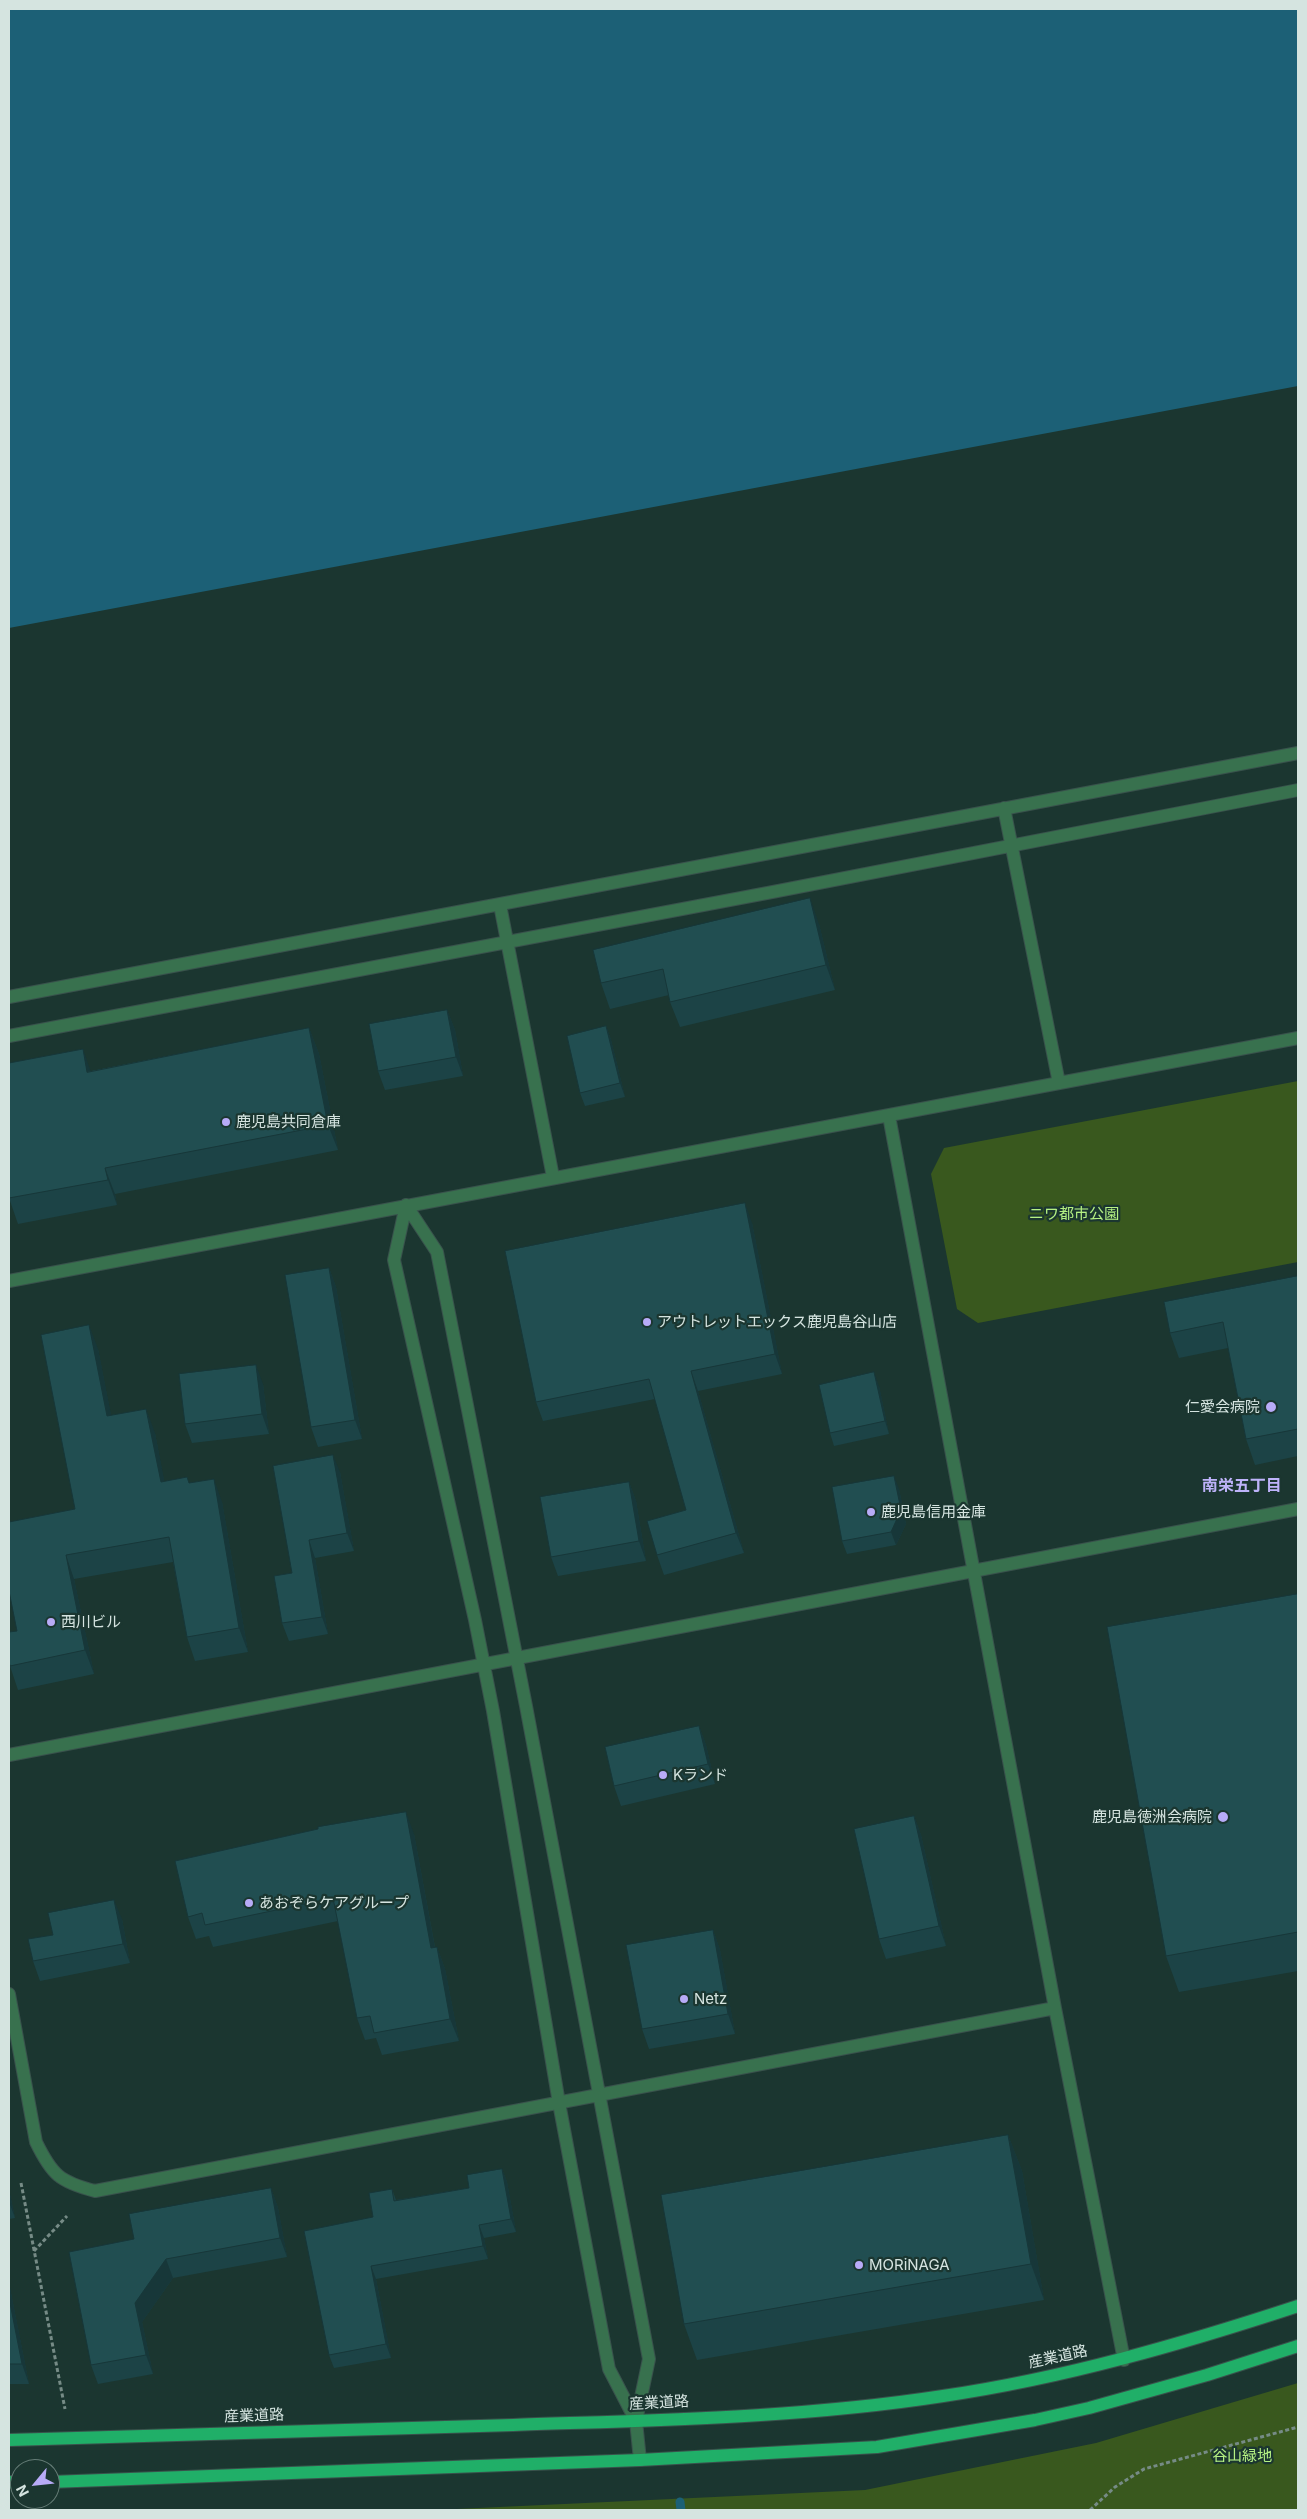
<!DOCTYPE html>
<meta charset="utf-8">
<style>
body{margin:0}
#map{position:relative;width:1307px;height:2519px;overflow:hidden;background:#1b3630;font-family:Inter,sans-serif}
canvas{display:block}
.frame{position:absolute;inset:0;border:10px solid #d5e4e0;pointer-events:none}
.north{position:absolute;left:10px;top:2459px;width:50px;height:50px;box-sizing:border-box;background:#1b3630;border:1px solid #657c76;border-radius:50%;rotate:242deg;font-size:14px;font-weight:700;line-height:20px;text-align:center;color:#d5e4e0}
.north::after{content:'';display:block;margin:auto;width:18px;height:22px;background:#b8abf7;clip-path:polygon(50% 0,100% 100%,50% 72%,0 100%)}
</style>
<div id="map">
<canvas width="1307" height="2519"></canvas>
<div class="frame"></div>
<div class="north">N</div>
</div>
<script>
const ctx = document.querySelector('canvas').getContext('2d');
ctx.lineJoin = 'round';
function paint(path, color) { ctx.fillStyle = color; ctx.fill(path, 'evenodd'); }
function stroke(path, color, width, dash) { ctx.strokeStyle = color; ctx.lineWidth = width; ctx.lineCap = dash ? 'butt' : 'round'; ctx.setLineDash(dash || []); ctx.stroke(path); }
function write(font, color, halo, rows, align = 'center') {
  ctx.font = font + ' Inter,"Noto Sans JP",sans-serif'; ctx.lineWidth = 4.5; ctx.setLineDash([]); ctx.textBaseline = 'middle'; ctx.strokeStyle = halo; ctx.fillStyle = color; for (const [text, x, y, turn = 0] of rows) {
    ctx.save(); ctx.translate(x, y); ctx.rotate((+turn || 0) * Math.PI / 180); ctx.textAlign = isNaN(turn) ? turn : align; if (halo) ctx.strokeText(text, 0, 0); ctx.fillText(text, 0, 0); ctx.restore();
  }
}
paint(new Path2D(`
 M1298,1081V1262L978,1323L957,1309L931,1174L944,1148Z
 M1298,2383V2510H376H435L865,2490L1096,2443Z`), '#39581e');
paint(new Path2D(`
 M9,9H1298V386L9,628Z`), '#1c6076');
stroke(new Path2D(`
 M680,2502L681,2510`), '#1c6076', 9);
const minor = new Path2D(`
 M1004,808L1059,1083
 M500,905L553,1177
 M9,997L1298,753
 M9,1036C439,954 869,876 1298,790
 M889,1116L1055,2008L1124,2360
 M406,1205L437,1252L526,1706L649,2359L636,2421L640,2460
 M406,1205L394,1260L475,1620L493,1711L559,2103L609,2369L636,2421
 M9,1281L1298,1038
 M9,1755L1298,1509
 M9,1994L36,2142C52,2175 60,2182 95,2191L1055,2008`);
const major = new Path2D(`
 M9,2440C177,2435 345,2430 513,2425C656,2420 801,2418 943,2396C1065,2378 1182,2344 1298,2306
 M9,2482H20
 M50,2482L640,2460L877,2447L1035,2420L1089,2408L1207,2375L1298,2346`);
stroke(minor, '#39524c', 14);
stroke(major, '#39524c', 14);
stroke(new Path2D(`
 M21,2183L65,2409
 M34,2251L67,2216
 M1090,2510L1115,2487L1144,2469L1298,2427`), '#768b86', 3, [4, 2.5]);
stroke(minor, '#38714e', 12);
stroke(major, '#20af68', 12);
paint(new Path2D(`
 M819,924L835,990L680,1027L670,1002L669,995L610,1009L601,983Z
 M447,1010L455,1030L463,1076L385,1090L378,1071Z
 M606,1026L611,1040L625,1097L585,1106L580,1093Z
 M309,1028L319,1054L338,1150L115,1194L117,1205L18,1224L9,1198L91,1071Z
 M752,1223L782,1374L698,1391L744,1553L664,1575L657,1555L686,1510L655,1399L543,1421L536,1402Z
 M329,1268L336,1287L362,1439L318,1447L311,1427Z
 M1298,1276V1456L1255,1465L1246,1439L1228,1348L1179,1358L1170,1333Z
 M98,1349L111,1416L155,1433L164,1481L190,1483L222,1502L248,1652L195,1661L187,1637L173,1562L74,1579L94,1674L18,1690L10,1666L17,1631L75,1509Z
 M263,1384L269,1434L192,1443L185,1424Z
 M879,1386L889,1434L834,1446L830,1433Z
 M340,1472L354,1551L315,1558L328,1634L289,1641L282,1623L292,1573Z
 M629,1482L636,1501L646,1561L558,1576L551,1557Z
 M899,1489L906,1524L896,1545L847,1554L842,1541Z
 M1298,1594V1971L1179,1992L1166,1956Z
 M699,1726L706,1745L715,1784L621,1806L614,1786Z
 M914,1816L921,1835L946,1946L886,1959L879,1939Z
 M414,1834L435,1947H437L445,1969L459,2041L382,2055L376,2038L365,2040L357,2018L338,1921L213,1947L209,1936L196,1939L188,1917Z
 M122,1919L130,1963L40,1981L33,1961Z
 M713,1930L720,1950L735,2034L649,2049L642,2029Z
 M1008,2135L1022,2171L1044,2300L697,2360L684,2324Z
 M502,2169L507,2182L516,2232L484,2238L488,2259L376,2279L391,2358L334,2368L329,2355L373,2217L392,2189L396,2200L469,2188Z
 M271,2188L278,2208L287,2257L173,2278L142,2322L153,2374L98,2384L91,2365L134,2239Z
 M9,2190L15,2218L9,2219Z
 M9,2283L29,2384H9Z`), '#1c4346');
paint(new Path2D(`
 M810,898L819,924L835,990L826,965Z
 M447,1010L455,1030L463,1076L456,1057Z
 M606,1026L611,1040L625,1097L620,1083Z
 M309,1028L319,1054L338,1150L328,1125Z
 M83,1049L92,1075L87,1072Z
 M105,1168L115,1194L117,1205L108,1180Z
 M745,1203L752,1223L782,1374L775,1354Z
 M329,1268L336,1287L362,1439L355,1420Z
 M89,1325L98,1349L116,1440L107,1416Z
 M256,1365L263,1384L269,1434L262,1414Z
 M691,1371L698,1391L744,1553L736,1533Z
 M874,1372L879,1386L889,1434L885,1421Z
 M146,1409L155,1433L169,1505L161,1482Z
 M333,1455L340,1472L354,1551L347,1533Z
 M894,1476L899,1489L906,1524L896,1545L891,1532Z
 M214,1479L222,1502L248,1652L239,1628Z
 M629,1482L636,1501L646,1561L639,1541Z
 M309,1540L315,1558L328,1634L322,1617Z
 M66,1555L74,1579L94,1674L85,1650Z
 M699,1726L706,1745L715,1784L708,1764Z
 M406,1812L414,1834L439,1970L431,1948Z
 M914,1816L921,1835L946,1946L939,1926Z
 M114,1900L122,1919L130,1963L123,1944Z
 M713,1930L720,1950L735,2034L728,2014Z
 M437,1947L445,1969L459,2041L450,2019Z
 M1008,2135L1022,2171L1044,2300L1031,2264Z
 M502,2169L507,2182L516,2232L511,2219Z
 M271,2188L278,2208L287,2257L280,2238Z
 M9,2190L15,2218L9,2202Z
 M479,2225L484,2238L488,2259L483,2246Z
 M166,2259L173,2278L142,2322L153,2374L146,2355L135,2303Z
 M371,2266L376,2279L391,2358L386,2344Z
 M9,2283L29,2384L22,2364L9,2298Z`), '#173739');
const building = new Path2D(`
 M810,898L826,965L670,1002L663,969L601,983L593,950Z
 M447,1010L456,1057L378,1071L369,1024Z
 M606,1026L620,1083L580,1093L567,1036Z
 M309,1028L328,1125L105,1168L108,1180L9,1198V1063L83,1049L87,1072Z
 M745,1203L775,1354L691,1371L736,1533L657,1555L647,1521L686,1510L649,1379L536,1402L505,1251Z
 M329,1268L355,1420L311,1427L285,1275Z
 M1298,1276V1429L1246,1439L1223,1322L1170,1333L1164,1302Z
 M89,1325L107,1416L146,1409L161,1482L187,1477L189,1483L214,1479L239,1628L187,1637L169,1537L66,1555L85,1650L10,1666L9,1661V1632L17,1631L9,1591V1522L75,1509L41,1335Z
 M256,1365L262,1414L185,1424L179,1374Z
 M874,1372L885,1421L830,1433L819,1385Z
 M333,1455L347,1533L309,1540L322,1617L282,1623L274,1576L292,1573L273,1466Z
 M894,1476L901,1510L891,1532L842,1541L832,1487Z
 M629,1482L639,1541L551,1557L540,1497Z
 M1298,1594V1932L1166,1956L1107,1627Z
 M699,1726L708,1764L614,1786L605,1747Z
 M406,1812L431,1948L437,1947L450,2019L374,2033L370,2016L357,2018L333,1898L205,1925L202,1913L188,1917L175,1861L318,1829V1827Z
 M914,1816L939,1926L879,1939L854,1829Z
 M114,1900L123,1944L33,1961L28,1939L53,1935L48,1913Z
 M713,1930L728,2014L642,2029L626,1945Z
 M1008,2135L1031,2264L684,2324L661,2195Z
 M502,2169L511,2219L479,2225L483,2246L371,2266L386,2344L329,2355L304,2231L373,2217L369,2193L392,2189L394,2201L469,2188L467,2175Z
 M271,2188L280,2238L166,2259L135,2303L146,2355L91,2365L69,2252L134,2239L129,2214Z
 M9,2298L22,2364H9Z`);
paint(building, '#214e51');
stroke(building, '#173739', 1);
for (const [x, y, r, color] of [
 [226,1122,5,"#b8abf7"],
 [647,1322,5,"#b8abf7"],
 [1271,1407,6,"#b8abf7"],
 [871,1512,5,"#b8abf7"],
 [51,1622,5,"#b8abf7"],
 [663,1775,5,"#b8abf7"],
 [1223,1817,6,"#b8abf7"],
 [249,1903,5,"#b8abf7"],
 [684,1999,5,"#b8abf7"],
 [859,2265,5,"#b8abf7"]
]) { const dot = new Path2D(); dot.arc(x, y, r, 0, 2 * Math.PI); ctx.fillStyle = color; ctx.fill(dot); stroke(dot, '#1b3630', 2); }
write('15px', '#d5e4e0', '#1b3630', [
 ["鹿児島共同倉庫",236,1122],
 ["アウトレットエックス鹿児島谷山店",657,1322],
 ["仁愛会病院",1260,1407,"right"],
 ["鹿児島信用金庫",881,1512],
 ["西川ビル",61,1622],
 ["Kランド",673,1775],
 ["鹿児島徳洲会病院",1212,1817,"right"],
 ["あおぞらケアグループ",259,1903],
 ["Netz",694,1999],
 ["MORiNAGA",869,2265]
], 'left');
write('15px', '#b5f183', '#1b3630', [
 ["ニワ都市公園",1074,1214],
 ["谷山緑地",1242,2456]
]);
write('15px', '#d5e4e0', '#1b3630', [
 ["産業道路",1058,2357,-12],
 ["産業道路",659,2403,-3],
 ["産業道路",254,2416,-2]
]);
write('bold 16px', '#beb3fa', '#1b3630', [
 ["南栄五丁目",1242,1486]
]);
</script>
